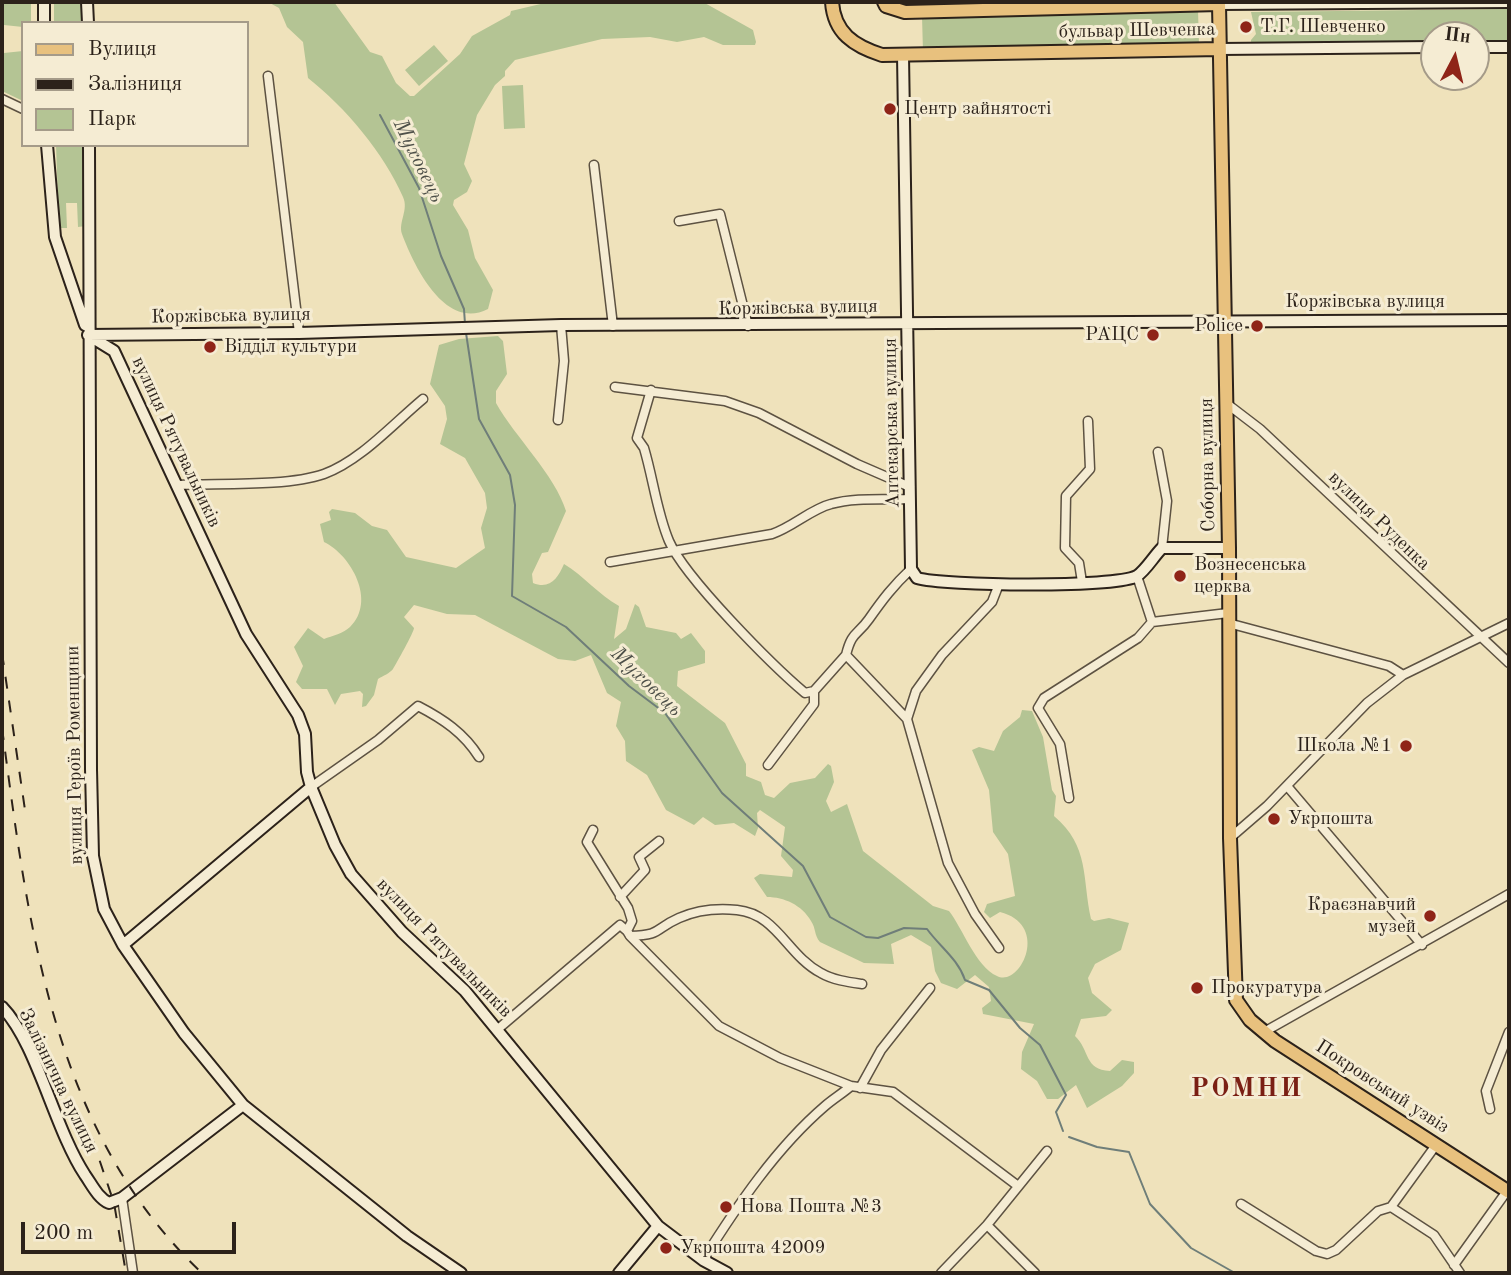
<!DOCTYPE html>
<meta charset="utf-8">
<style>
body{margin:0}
#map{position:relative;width:1511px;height:1275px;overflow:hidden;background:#efe2bb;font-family:"Old Standard TT",serif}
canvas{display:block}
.frame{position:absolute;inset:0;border:4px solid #2c221a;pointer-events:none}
.legend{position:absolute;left:21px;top:21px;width:228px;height:126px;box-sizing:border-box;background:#f5ecd3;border:2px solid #a59b89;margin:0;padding:9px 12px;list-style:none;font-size:21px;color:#2c221a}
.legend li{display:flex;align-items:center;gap:14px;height:35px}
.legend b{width:35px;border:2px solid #a59b89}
.north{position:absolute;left:1420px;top:21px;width:70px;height:70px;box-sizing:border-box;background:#f5ecd3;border:2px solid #a59b89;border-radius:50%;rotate:7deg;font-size:19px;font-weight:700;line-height:28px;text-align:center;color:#2c221a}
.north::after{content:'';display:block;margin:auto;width:24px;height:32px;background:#8f2418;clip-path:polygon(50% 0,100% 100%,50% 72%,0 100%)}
.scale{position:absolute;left:21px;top:1222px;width:215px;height:32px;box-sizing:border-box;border:4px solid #2c221a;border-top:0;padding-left:9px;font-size:21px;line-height:24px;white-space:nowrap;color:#2c221a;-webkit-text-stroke:5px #f5ecd3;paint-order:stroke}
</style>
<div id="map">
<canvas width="1511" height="1275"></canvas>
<div class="frame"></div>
<ul class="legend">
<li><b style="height:9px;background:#e8c17e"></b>Вулиця</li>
<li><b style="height:9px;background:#2c221a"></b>Залізниця</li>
<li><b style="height:19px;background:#b4c494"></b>Парк</li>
</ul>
<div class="north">Пн</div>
<div class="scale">200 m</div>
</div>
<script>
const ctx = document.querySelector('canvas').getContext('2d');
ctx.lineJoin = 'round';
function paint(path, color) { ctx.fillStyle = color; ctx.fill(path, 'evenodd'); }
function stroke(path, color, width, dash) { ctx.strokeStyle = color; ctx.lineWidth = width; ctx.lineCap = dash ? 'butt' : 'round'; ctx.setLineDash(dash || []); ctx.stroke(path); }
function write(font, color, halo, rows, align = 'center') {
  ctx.font = font + ' "Old Standard TT",serif'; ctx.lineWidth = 6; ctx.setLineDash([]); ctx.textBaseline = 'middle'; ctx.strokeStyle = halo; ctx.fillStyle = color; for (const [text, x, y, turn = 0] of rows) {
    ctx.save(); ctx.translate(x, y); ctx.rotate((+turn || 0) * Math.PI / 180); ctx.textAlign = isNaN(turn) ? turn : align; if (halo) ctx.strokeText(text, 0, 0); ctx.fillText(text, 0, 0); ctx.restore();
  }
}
paint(new Path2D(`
 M2,2H31V23H23V27L4,25L2,35Z
 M54,2H82V23H54Z
 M268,2H334L370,52L382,56L396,83L410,96H414L460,54L472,36L510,15L511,11L549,2H703L753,30L756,42L755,45H723L704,37L677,42L650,37L602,39L515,60L505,71V76L495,85L477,115L464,164L472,181L467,192L454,200L453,205L468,230L475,258L493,290L488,309C445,331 414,266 402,234C398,222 409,210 403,197C384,153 345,107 308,78L303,42L287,27L279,8Z
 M1509,9V42L1476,43V35H1434V43L1251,45V40L1256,34L1251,12Z
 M1198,10L1199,45L923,52L922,16Z
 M4,42V53L23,51V101L2,91Z
 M434,45L448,61L419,86L405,70Z
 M523,85L525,128L504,129L502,86Z
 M56,145H84L86,226L78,227L77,203H66L67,228H59Z
 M498,336L503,341L507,374L496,391V403C515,437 555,475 566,511L548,552L542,553L532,574L533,583C550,590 558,578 564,564C584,576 599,595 619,606L614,639L626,629L635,604L639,607L646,627L676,633L681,639L691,633L705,651V663L678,671L677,686L725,723L746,764V776L761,782L765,795L774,798L790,783L815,778L828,764L831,766L834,782L826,801L831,812L847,804L863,851L933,906L949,911C962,927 976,967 997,976C1020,988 1051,925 1000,912L990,918L984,912L987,904L1015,896L1008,854L993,832L989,790L972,750L979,747L994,751L1003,731L1020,717L1022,710L1032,711L1043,737L1052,790L1056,796L1054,816C1090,846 1082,879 1091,919L1094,921L1109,918L1129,923L1121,950L1095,964L1088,978L1092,993L1112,1010L1106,1016L1081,1019L1075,1036C1090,1050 1084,1070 1110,1071L1122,1060L1134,1062V1073L1122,1086L1087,1108L1076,1085L1058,1099H1047L1037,1081L1021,1069L1022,1052L1034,1024L983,1014L982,1008L991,1001L989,987L975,975L957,989L941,983L935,971L931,947L911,935L891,944L894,964L864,963L820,942C814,935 816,928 811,921C802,905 784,897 767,897L754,878L760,874L792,877L793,870L781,856L785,827L760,810L757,813L758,828L755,836L734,823L715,825L703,817L694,825L666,810L647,775L626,761L625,741L616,726L621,702L607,693L591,655L575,661L558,659L475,615L447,614L414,605L404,617L414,628C414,632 396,664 393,669C390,673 383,676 378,679L374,695L366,706L362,707L363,694L360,691L341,694L335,705L327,689H302L296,682L303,666L294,647L308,628L324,639C332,636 344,633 350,627C377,601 351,555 324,542L320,524L331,520L329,512L332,509L355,513L372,526L387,530L406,557L456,568L485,548L481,528L487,508L485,493L465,458L440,444L447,419L445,406L430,384L439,345L459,339Z`), '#b4c494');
stroke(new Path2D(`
 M380,115L419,188L441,256L464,309L465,324
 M466,333L479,419L510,475L515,505L512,596L566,627L629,686L665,713L722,793L803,866L830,917L866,937L878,938L904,928L927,929C940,947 958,959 965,980L989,990L1020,1028L1040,1045L1066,1095L1056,1112L1063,1131
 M1069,1137L1097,1147L1129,1152L1150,1204L1191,1248L1235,1273`), '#6f7e79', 2);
const street = new Path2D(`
 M268,76L299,333
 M2,99L23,109
 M594,165L613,326
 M679,221L720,214L748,326
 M615,387L725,401L759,413L857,464L910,487
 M651,390L637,438L644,448C653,478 657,513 669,541C685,578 773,666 805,693L814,691
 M1226,403L1260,429L1509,663
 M558,420L564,361L561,325
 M1158,452L1167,501L1162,548
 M178,485C219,483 286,487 324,474C360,461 393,424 423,399
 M610,562L772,534C793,527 811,509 831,504C855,497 885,500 910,499
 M1137,576L1152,622
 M1082,582L1079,563L1065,548L1066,496L1090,469L1088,421
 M1228,623L1389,666L1403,675
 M846,655C852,631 857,636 869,619C883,599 893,586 911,569
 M768,765L814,704V691L846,655L907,719
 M1287,786L1422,945
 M311,787L378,740L418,706C443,719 464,733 479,757
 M1069,798L1060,744L1038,708L1044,698L1138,638L1152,622L1228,613
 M593,830L587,842L628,908L632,921L627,931L630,936C663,935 654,929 679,918C697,910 717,908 737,910C777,914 787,955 821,973C833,980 848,982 862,984
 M1230,838L1267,806L1367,703L1403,675L1509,623
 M620,897L645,870L639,857L659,841
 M630,936L719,1026L780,1058L851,1086
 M999,948L975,914L948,863L907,719L916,691L942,655L992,602L999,584
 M498,1029L620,925L627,931
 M1264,1032L1509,894
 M860,1088L881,1050L930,988
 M1490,1109L1486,1091L1509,1032
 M122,1198L133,1273
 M1241,1204L1316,1251L1327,1254L1336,1250L1378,1211L1391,1207L1436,1145
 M1391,1207L1434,1235L1460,1273
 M987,1225L1035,1273
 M703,1260C737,1206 776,1148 825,1106C833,1099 843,1093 851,1086L893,1092L1018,1186
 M1454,1265L1507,1191
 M941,1273L987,1225L1047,1151`);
const secondary = new Path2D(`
 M44,2V23
 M87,2L88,23
 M1219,4L1509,2
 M1476,47H1509
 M1220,49L1434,47
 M903,55L911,569L917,578C944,586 1115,588 1137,576C1146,570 1154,556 1162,548H1229
 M47,145L55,237L85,325
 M89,145L91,769L93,856L104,909L123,945L184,1033L243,1105L407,1236L461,1273
 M88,335L299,333L561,325L1509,320
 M88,335L114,351L246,634L298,715L305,734L307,772L311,787L335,845L351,874L402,932L465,991L658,1226L703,1260L727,1273
 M123,945L311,787
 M2,1007C37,1043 54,1128 85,1175C92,1185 98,1198 109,1203L122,1198L243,1105
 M619,1273L658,1226`);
const primary = new Path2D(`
 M832,2C834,33 854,46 882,55L1220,49
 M884,2L886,6L905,12L1219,4L1229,548L1230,838L1236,1000L1250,1020L1275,1041L1509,1192`);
stroke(street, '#5d5242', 11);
stroke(secondary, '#2c221a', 14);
stroke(primary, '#2c221a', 16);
stroke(street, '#f5ecd3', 8);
stroke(secondary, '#f5ecd3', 10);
stroke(primary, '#e8c17e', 12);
stroke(new Path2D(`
 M2,653L25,810
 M2,728C28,922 51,1131 202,1273
 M74,1110L93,1149
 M92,1138L114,1203L126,1273`), '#2c221a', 2, [12, 12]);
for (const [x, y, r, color] of [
 [1246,27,7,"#8f2418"],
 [890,109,7,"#8f2418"],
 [1257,326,7,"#8f2418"],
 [1153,335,7,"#8f2418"],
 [210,347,7,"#8f2418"],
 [1180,576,7,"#8f2418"],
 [1406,746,7,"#8f2418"],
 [1274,819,7,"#8f2418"],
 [1430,916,7,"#8f2418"],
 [1197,988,7,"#8f2418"],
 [726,1207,7,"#8f2418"],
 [666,1248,7,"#8f2418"]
]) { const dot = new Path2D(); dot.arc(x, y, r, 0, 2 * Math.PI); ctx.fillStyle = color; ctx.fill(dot); stroke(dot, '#f5ecd3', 2.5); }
write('19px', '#2c221a', '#f5ecd3', [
 ["Т.Г. Шевченко",1260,27],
 ["Центр зайнятості",904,109],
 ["Police",1243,326,"right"],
 ["РАЦС",1139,335,"right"],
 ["Відділ культури",224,347],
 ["Вознесенська",1194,565],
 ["церква",1194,587],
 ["Школа №1",1392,746,"right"],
 ["Укрпошта",1288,819],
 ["Краєзнавчий",1416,905,"right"],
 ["музей",1416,927,"right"],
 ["Прокуратура",1211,988],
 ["Нова Пошта №3",740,1207],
 ["Укрпошта 42009",680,1248]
], 'left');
write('19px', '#2c221a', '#f5ecd3', [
 ["бульвар Шевченка",1137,31,-1],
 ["Коржівська вулиця",1365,302],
 ["Коржівська вулиця",798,308,-1],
 ["Коржівська вулиця",231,316,-1],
 ["Аптекарська вулиця",892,423,-91],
 ["вулиця Рятувальників",176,442,65],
 ["Соборна вулиця",1208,465,-91],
 ["вулиця Руденка",1379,521,44],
 ["вулиця Героїв Роменщини",75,755,-91],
 ["вулиця Рятувальників",444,948,46],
 ["Залізнична вулиця",58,1081,64],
 ["Покровський узвіз",1382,1087,33]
]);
write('italic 21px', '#4e5049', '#f5ecd3', [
 ["Муховець",418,161,64],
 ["Муховець",646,682,44]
]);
ctx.letterSpacing = '2px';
write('bold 26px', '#7a1f14', '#f5ecd3', [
 ["РОМНИ",1247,1089]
]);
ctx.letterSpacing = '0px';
</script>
